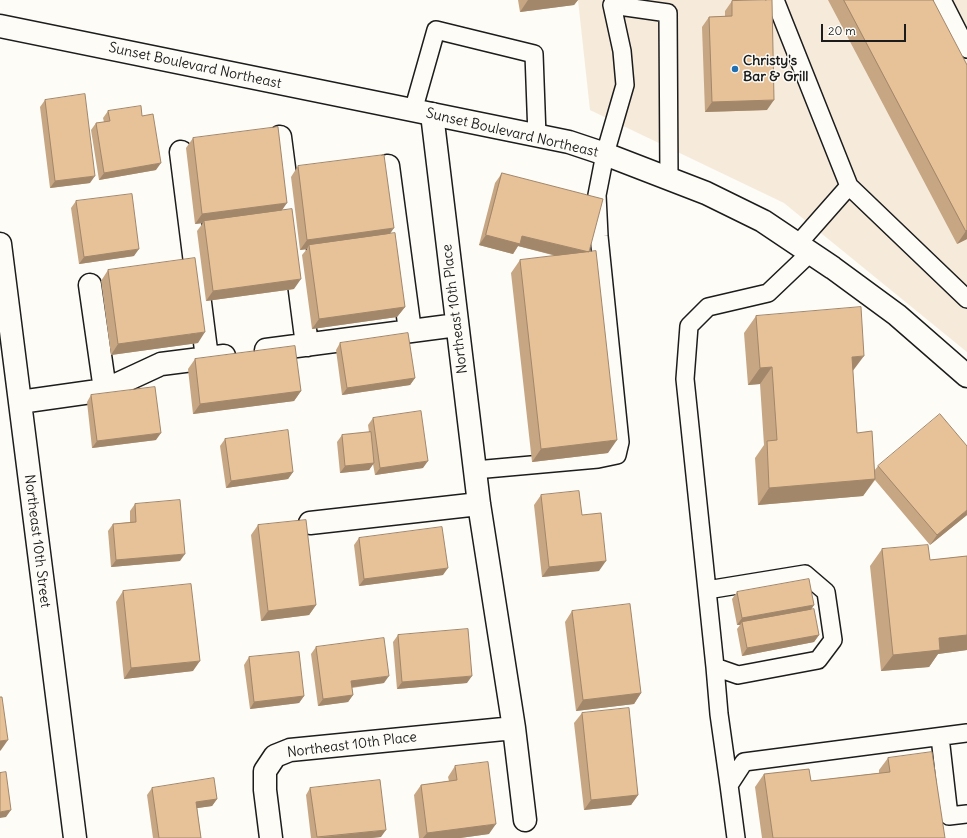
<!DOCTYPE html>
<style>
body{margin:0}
#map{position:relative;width:967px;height:838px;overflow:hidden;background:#fdfcf7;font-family:Delius,sans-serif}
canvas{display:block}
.scale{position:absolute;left:821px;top:24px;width:85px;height:18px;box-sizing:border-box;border:2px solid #1c1c1c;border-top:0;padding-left:5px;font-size:12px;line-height:14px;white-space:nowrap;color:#1c1c1c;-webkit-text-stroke:3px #fdfcf7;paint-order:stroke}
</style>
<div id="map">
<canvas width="967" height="838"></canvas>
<div class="scale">20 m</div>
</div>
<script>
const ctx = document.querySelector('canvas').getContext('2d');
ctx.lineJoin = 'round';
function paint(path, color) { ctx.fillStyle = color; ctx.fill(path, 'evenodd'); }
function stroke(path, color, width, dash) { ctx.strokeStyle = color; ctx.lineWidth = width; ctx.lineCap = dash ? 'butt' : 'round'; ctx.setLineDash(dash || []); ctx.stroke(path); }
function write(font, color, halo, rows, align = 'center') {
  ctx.font = font + ' Delius,sans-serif'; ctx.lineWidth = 3; ctx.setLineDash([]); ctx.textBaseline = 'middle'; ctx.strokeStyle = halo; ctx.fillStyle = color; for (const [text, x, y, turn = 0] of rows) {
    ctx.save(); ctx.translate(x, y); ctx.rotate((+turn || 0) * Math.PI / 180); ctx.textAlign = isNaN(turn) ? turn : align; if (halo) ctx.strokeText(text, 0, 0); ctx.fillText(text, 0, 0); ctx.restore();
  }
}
paint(new Path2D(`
 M578,0H967V352L784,203L590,110Z`), '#f6eada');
const lane = new Path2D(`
 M775,0L849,186L797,245
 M942,0L967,49
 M413,111L436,30L534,54L537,136
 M849,186L967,299
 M475,470L598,459L617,455L620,442L599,236L597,195L605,154L625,85L622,51L612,5L668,13L669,178
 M707,590L805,574L826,592L833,640L818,660L738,675L715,667L685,379L689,326L708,307L768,293L810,253
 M715,667L719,714L729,785
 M940,737L949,816L967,814
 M736,838L729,785L744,762L967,733`);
const street = new Path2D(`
 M280,137L307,345
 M181,152L207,358
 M388,166L410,331
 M0,244L75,838
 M266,350L457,325
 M105,390L161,364L224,356
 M20,402L105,390L90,285
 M310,523L479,504
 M514,728L525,820
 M271,838L265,790V771L275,756L290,750L514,728L479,504L432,114`);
const secondary = new Path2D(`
 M0,26L569,142L605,154L706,193L763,221L833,268L897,315L967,376`);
stroke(lane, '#1c1c1c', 20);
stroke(street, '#1c1c1c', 25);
stroke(secondary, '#1c1c1c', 25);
stroke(lane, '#fdfcf7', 17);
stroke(street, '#fdfcf7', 22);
stroke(secondary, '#fdfcf7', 22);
paint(new Path2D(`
 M518,0H578L574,5L520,12Z
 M828,0H933L967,239L957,244Z
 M732,1L767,110L705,112L702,27L709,17L725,16V11Z
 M45,100L90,183L50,188L40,107Z
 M108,111L142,116L156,170L99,180L91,130L96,123L104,122L103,118Z
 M193,138L282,211L294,289L206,301L197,231L203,223L195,224L186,148Z
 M298,166L390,234L405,307L397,317L312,329L302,255L307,249L300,250L291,177Z
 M502,173L589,252L608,453L532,462L511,273L520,260L556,256L518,246L513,254L479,245L495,183Z
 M76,201L134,256L79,264L71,208Z
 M108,270L198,343L111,355L101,281Z
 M756,316L853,371L857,433L874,471L878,466L967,515L930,545L875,480L863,496L758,505L755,458L764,445L760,384L748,385L744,333Z
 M340,343L415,378L410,385L342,395L336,350Z
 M195,359L301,391L294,401L193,414L188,369Z
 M91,395L156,440L92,448L87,402Z
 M373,418L423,468L375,475L373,464L369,470L340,473L337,442L342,435L369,432L368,425Z
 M225,439L293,472L288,479L226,488L220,446Z
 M541,495L582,515L599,571L542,577L534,505Z
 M135,504L180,561L111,567L108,531L113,524L130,522V511Z
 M258,525L316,605L309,615L261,621L251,535Z
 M359,538L443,575L359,586L354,545Z
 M882,549L930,560L967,556V650L938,654L929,667L881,671L870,566Z
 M123,591L193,671L124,679L116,602Z
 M737,592L814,605L811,610L819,635L814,642L742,656L737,629L740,625H737L732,599Z
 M572,611L641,693L634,704L576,711L565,622Z
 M398,635L467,683L397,689L393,642Z
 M316,647L384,683L352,688L353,695L348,702L318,706L311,654Z
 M249,657L304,696L299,703L250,709L244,665Z
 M582,713L638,795L631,805L584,810L574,723Z
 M888,758L945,838H762L755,787L764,774L811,781L879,773V770Z
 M455,766L489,834L460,838H419L414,795L421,785L449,781L448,777Z
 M152,788L217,799L212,806L197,808L201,838H153L147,795Z
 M310,788L381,837L371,838H311L306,795Z`), '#c7a683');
paint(new Path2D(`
 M528,0H578L574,5L520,12Z
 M774,100L767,110L705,112L712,102Z
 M161,163L156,170L99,180L104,173Z
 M95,176L90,183L50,188L55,181Z
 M287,203L280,213L204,221L203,223L195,224L202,214Z
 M394,228L387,238L309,245L307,249L300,250L307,240Z
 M967,230V239L957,244L966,231Z
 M486,235L522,236L589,252L582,262L518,246L513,254L479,245Z
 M139,249L134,256L79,264L84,257Z
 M301,279L294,289L206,301L213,291Z
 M405,307L397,317L312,329L319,319Z
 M205,332L198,343L111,355L118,344Z
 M864,356L852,372V357Z
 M772,367L760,384L748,385L760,368Z
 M415,378L410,385L342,395L347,388Z
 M301,391L294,401L193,414L200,404Z
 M161,433L156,440L92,448L97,441Z
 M617,440L608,453L532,462L541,449Z
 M428,461L423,468L375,475L380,468Z
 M374,463L369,470L340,473L345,466Z
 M293,472L288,479L226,488L231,481Z
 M875,479L863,496L758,505L769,488Z
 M967,510V515L930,545L937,535Z
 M185,554L180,561L111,567L116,560Z
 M606,561L599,571L542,577L549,567Z
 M448,568L443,575L359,586L364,579Z
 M316,605L309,615L261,621L268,611Z
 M814,605L809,612L742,622L740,625H737L742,618Z
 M819,635L814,642L742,656L747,648Z
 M967,635V650L938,654L929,667L881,671L893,655L939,638Z
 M200,661L193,671L124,679L131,668Z
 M389,676L384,683L346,688L351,681Z
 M472,676L467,683L397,689L402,682Z
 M641,693L634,704L576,711L583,700Z
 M353,695L348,702L318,706L323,699Z
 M304,696L299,703L250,709L254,702Z
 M8,740L1,750L0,751V741Z
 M638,795L631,805L584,810L591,800Z
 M217,799L212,806L191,809L196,802Z
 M11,810L6,817L0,818V812Z
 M496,824L489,834L460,838H423L427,833Z
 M386,830L381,837L371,838H316Z`), '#a2876a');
const building = new Path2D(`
 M772,0L774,100L712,102L709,17L732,16V1Z
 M844,0H933L967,65V230L966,231Z
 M85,94L95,176L55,181L45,100Z
 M141,106L142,116L153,114L161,163L104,173L96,123L110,121L108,111Z
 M278,127L287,203L202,214L193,138Z
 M384,155L394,228L307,240L298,166Z
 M502,173L603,199L589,252L522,236L520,244L486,235Z
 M132,194L139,249L84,257L76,201Z
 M292,209L301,279L213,291L204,221Z
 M395,233L405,307L319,319L309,245Z
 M596,251L617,440L541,449L520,260Z
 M195,258L205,332L118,344L108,270Z
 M861,307L864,356L852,357L857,433L872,431L875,479L769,488L767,441L777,440L772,367L760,368L756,316Z
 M408,333L415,378L347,388L340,343Z
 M295,346L301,391L200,404L195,359Z
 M155,387L161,433L97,441L91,395Z
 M421,411L428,461L380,468L373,418Z
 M940,414L967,446V510L937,535L878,466Z
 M288,430L293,472L231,481L225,439Z
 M371,432L374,463L345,466L342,435Z
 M579,491L582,515L601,513L606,561L549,567L541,495Z
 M180,500L185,554L116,560L113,524L136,522L135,504Z
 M306,520L316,605L268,611L258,525Z
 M442,527L448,568L364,579L359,538Z
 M928,545L930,560L967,556V635L939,638L940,650L893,655L882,549Z
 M809,579L814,605L742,618L737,592Z
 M191,584L200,661L131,668L123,591Z
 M630,604L641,693L583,700L572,611Z
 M814,609L819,635L747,648L742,622Z
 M468,629L472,676L402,682L398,635Z
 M384,638L389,676L351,681L353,695L323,699L316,647Z
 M299,652L304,696L254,702L249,657Z
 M0,697H2L8,740L0,741Z
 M629,708L638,795L591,800L582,713Z
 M932,752L945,838H773L764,774L809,769L811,781L890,772L888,758Z
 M488,762L496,824L427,833L421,785L457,780L455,766Z
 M6,772L11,810L0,812V773Z
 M214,778L217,799L196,802L201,838H159L152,788Z
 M380,780L386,830L317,837L310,788Z`);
paint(building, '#e7c198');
stroke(building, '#a2876a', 1);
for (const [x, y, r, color] of [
 [735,69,4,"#1f6fb2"]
]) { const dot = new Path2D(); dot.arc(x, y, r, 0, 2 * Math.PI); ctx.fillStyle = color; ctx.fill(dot); stroke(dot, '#fdfcf7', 1.5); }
write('bold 14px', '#1c1c1c', '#fdfcf7', [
 ["Christy's",743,61],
 ["Bar & Grill",743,77]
], 'left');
write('14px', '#1c1c1c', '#fdfcf7', [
 ["Sunset Boulevard Northeast",195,66,12],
 ["Sunset Boulevard Northeast",512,133,13],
 ["Northeast 10th Place",455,309,-97],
 ["Northeast 10th Street",37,541,83],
 ["Northeast 10th Place",352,745,-7]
]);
</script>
